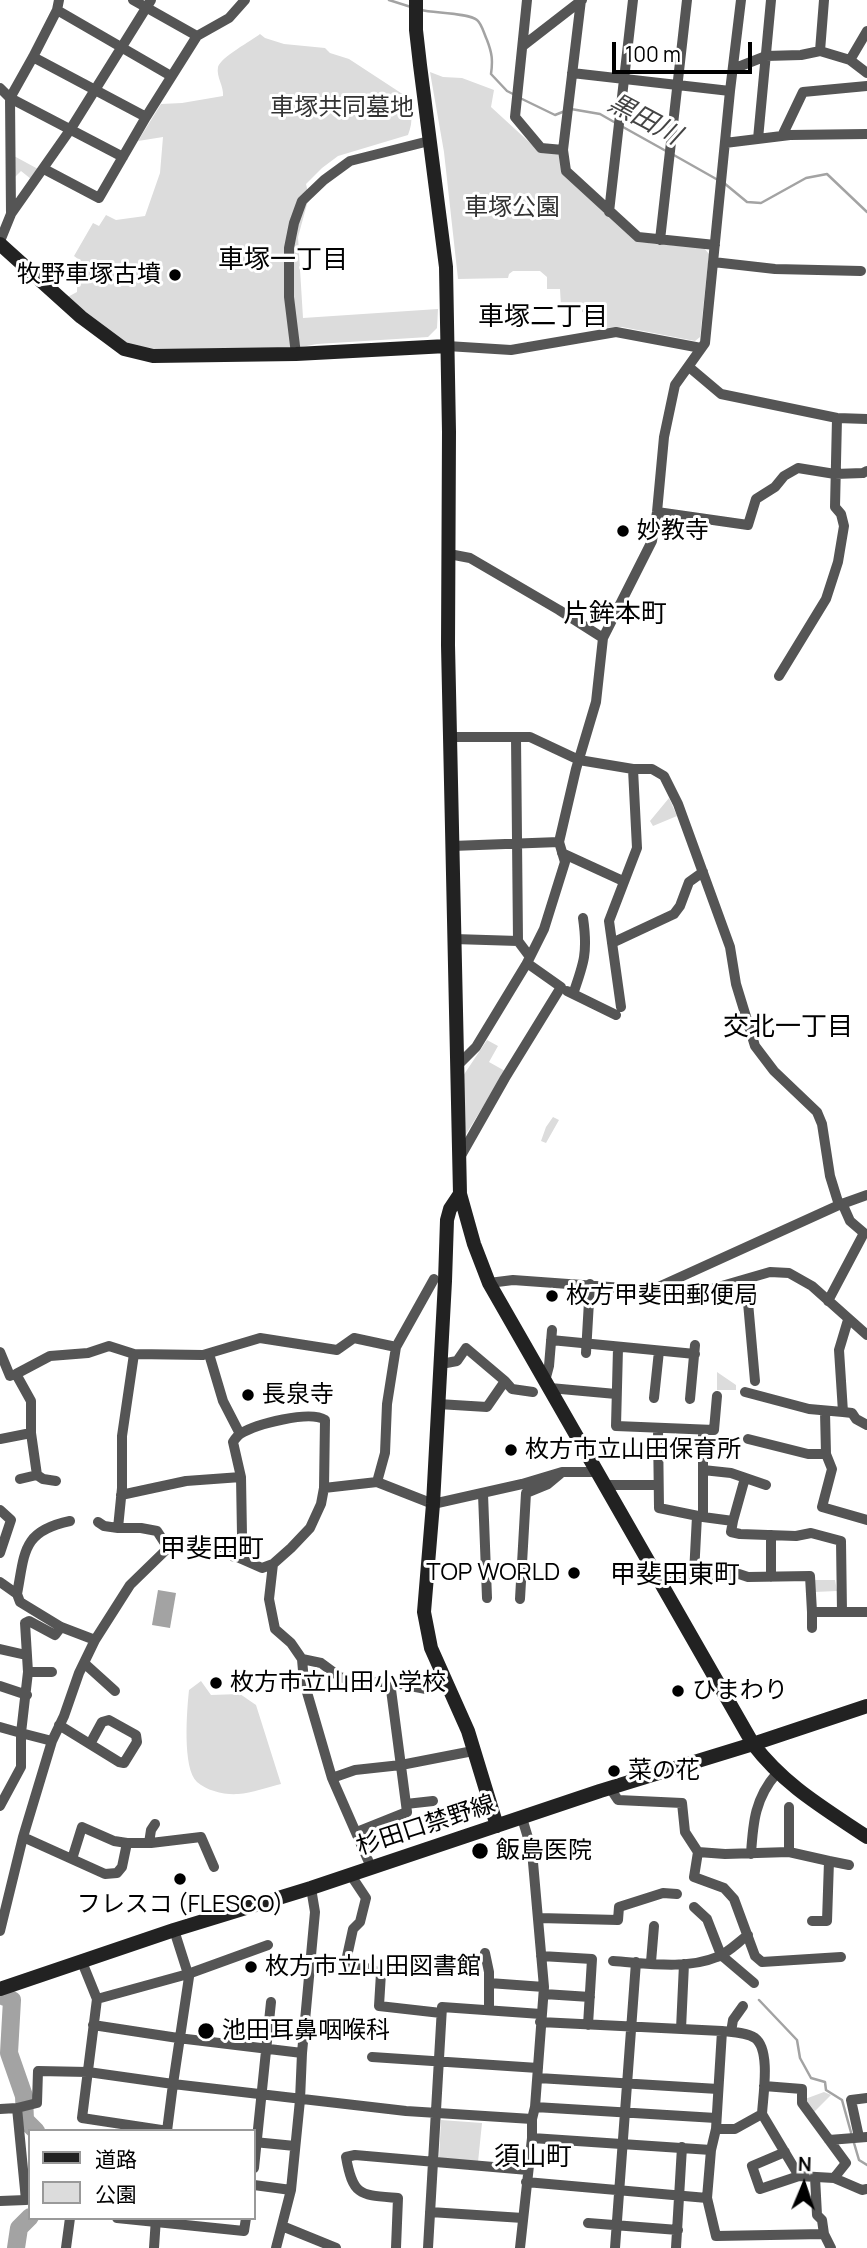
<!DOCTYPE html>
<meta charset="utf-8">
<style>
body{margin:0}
#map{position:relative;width:867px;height:2248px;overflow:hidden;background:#fff;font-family:Manrope,"Noto Sans JP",sans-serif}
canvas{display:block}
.legend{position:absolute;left:28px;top:2129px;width:228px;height:91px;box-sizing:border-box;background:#fff;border:2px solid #999;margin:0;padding:9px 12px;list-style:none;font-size:21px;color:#000}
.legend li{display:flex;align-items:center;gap:14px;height:35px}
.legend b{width:35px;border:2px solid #999}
.north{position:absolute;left:769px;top:2150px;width:70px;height:70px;-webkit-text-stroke:5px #fff;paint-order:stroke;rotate:2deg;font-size:19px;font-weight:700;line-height:28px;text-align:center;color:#000}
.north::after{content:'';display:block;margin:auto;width:24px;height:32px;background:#000;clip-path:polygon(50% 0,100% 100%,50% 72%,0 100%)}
.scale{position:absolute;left:612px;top:42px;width:140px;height:32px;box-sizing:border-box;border:4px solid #000;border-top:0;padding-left:9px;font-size:21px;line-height:24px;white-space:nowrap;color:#000;-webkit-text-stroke:5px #fff;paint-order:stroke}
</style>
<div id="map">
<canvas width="867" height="2248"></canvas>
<ul class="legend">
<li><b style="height:9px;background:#222"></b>道路</li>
<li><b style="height:19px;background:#dcdcdc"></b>公園</li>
</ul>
<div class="north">N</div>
<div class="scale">100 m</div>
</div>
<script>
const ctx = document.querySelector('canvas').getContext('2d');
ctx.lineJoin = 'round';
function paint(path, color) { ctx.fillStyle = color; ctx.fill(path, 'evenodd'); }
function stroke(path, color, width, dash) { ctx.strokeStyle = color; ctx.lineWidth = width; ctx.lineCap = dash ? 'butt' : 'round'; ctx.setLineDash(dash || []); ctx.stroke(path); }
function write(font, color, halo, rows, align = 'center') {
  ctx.font = font + ' Manrope,"Noto Sans JP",sans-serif'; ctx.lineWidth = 6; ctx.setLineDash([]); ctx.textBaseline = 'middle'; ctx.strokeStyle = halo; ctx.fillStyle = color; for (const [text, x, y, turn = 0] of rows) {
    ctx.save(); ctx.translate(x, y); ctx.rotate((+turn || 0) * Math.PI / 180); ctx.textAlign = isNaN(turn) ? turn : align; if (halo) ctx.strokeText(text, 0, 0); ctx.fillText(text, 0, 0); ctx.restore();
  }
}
paint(new Path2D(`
 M260,34L265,38L284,44L325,48L330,53L349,59L404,95C412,109 414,120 408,135L338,156L322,168L306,184L309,197L298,237L303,318L438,309L437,328L428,337L317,344L274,352L141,353L62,300L77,292L78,269L82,262L74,256L93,223L99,226L106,215L116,220L145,216L160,173L163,137L138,141L161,104L182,103L223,96C224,86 216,77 218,67C221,57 251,41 260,34Z
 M430,72L443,77L462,78L494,90L491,107L540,152L563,154L561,166L637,242L704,248L709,254L700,337L695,341L622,327L604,328L594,314L582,312V306H561L560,289H547V277L540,271H513L509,274L508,278L458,279L444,152Z
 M14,156L38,169L31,179L21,171L14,178Z
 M669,798L677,816L653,826L650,821Z
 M487,1040L498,1046L489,1062L505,1071L463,1139V1076Z
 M553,1117L559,1120L546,1143L541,1141L546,1127Z
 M717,1372L736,1385V1390H717Z
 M814,1580H835L837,1591L814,1592Z
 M201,1681L211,1695L240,1694L256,1705L281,1784C268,1787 252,1793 238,1794C225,1795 207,1791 197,1782C182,1768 187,1709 189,1690Z
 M824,2092L831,2095L813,2113L805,2099Z
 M441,2120L482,2123L478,2162L439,2159Z`), '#dcdcdc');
paint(new Path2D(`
 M158,1590L176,1593L170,1628L152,1625Z`), '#a3a3a3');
stroke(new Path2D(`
 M389,0L411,7
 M421,10C433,13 469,13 477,20C482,24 484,34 487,40C492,53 493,60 491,74L507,91L515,95
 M520,98L555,115L565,111
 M571,109L600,114L614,122
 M623,127L666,151
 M672,154L718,180
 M724,183L747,202L761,203L806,178L827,174L867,212
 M759,2000L797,2040L800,2058L811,2078L825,2082L826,2090L842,2100L852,2136
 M854,2143L859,2160L867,2165`), '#a3a3a3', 2.5);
stroke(new Path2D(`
 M5,1997L12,2000L9,2053L24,2096L25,2120L36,2131
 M16,2248L19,2228L30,2217`), '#a3a3a3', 18);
stroke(new Path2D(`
 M133,0L197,36L229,18L245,0
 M527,0L515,117L541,148L563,150L566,171L638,237L715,245
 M57,10L171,76
 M524,45L582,0
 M820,51L824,0
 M33,57L146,117
 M850,60L867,31
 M733,69L766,56L801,55L820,51L850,60L867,73
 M572,73L730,91
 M0,88L10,98L123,157
 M782,136L803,92L867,86
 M758,139L771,0
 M725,143L790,135L867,134
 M563,150L581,0
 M44,169L99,198L146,117L197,36
 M609,212L633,0
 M11,214L10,98L33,57L57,10L59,0
 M660,240L687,0
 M0,241L11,214L70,130L151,0
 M713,262L775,269L861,271
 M447,346L511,350L616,332L701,348
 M296,354L289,297V248L294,223L302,201L324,180L350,161L429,141
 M689,367L721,394L837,418L867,419
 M657,512L748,525L756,499L775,487L784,476L798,468L835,474L863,473L867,471
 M449,554L470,558L559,610L603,638
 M779,676L826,599L838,562L844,526L841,514L835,507L837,418
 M450,737H530L579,760L633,769H652L664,776L678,804L730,947L736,984L755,1046L774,1071L817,1112L822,1124L830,1176L839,1205
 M516,737L518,941L530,957
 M452,846L559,842
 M562,853L623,881
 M454,939L518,941
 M612,943L674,914L680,906L689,882L703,872
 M567,991L616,1015
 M573,994C584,963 588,952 583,918
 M621,1007L609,921L637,848L633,769
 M457,1066L476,1047L527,963L544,929L565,862L559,842L576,769L596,702L603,638L652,541L657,512L664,437L675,385L705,343L730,91L741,0
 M459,1159L505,1078L561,987L527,963
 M746,1280L755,1381
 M489,1283L513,1280L679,1292L708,1290L770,1272L789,1273L812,1286L867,1335
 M654,1289L839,1205L867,1195
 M828,1301L864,1233L850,1221L842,1203
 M551,1340L695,1354
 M618,1348L616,1426L714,1430L717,1396
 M0,1352L10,1376
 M586,1353L590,1284
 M209,1354L223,1401L240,1434
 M505,1381L512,1389L533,1392
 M545,1381L549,1366L552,1330
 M550,1388L616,1394
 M745,1392L809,1409L843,1412L839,1350L848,1320
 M654,1398L659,1351
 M690,1399L695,1345
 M438,1404L487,1407L505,1381L466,1348L457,1361L441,1364
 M825,1412L826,1454L832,1469L822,1507L867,1520
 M843,1412L852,1413L856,1419L867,1425
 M658,1428L659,1508L703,1517V1430
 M31,1433L37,1475L43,1479L56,1481
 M0,1439L31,1433V1401L16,1374L50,1356L88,1353L109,1346L134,1354
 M748,1439L808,1454H826
 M703,1470L731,1473L766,1485
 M20,1479L37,1475
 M377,1482L385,1453L387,1404L396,1347L434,1279
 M605,1485H658
 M324,1488L377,1482L433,1504L522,1484L562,1472H596
 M483,1494L487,1598
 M121,1495L186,1481L241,1477
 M0,1510L11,1520L0,1553
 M733,1521L745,1478
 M98,1522L104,1526L118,1528
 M168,1548L157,1531L141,1528H118L122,1488V1436L134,1354L203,1355L260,1338L337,1350L354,1338L396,1347
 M273,1564L269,1599L275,1629L291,1643L302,1659L304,1682L332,1778L371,1867
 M694,1574L697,1516
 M771,1577V1535
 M657,1579L691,1574L713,1576L739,1574L748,1577L810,1576L812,1612H842L841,1541L811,1533L796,1536L740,1534L731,1532L733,1521L703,1517
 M0,1582L17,1594L20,1602L61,1627L95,1640
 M17,1594C25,1552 22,1531 70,1521
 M520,1599L526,1493L548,1484L560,1474
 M842,1612H867
 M812,1628V1612
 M0,1649L26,1655
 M302,1659L321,1663L340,1677L357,1682H390L426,1689L445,1684
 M84,1663L115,1691
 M28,1672H52
 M0,1686L27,1695
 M59,1725L119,1762L124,1763L137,1742L136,1735L109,1720L102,1722L90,1744
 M0,1727L21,1733L28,1672L25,1623L29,1621L55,1635L61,1627
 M332,1778L355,1770L401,1765L473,1751
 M610,1788L618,1800L682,1803L685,1832L698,1852L725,1854L789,1852L829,1861L827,1921H812
 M406,1804L433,1801
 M0,1806L21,1767V1733L52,1741
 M789,1807V1852
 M357,1832L407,1812L390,1682
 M23,1837L105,1874L117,1873L122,1867L127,1843H151L201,1837L214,1867
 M149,1843L151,1830L155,1824
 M698,1852L694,1877L724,1888L734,1899L755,1956L762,1962L841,1957
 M751,1854C753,1822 755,1798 777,1773
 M72,1859L82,1827L114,1841L127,1843
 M829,1861L849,1865
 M353,1874L352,1877L366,1898L360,1922L353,1929L346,1961L381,1973L448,1960
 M694,1907L707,1919L721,1955L754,1983
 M539,1918L618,1920L619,1907L663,1893L677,1894
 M174,1930L189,1977L173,2084L406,2111L532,2119
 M0,1931L23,1837L52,1741L64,1716L79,1673L95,1640L130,1585L168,1548L188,1542L212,1546L262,1568L273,1564L291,1548L310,1528L321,1504L324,1488L325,1420C310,1410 256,1424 240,1434C237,1436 235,1439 233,1442L241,1477L242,1535L234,1557
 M485,1953L489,1972V2010
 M541,1956L592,1959L588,2025
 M613,1961C645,1963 686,1970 717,1957C728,1953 738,1942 748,1935
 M82,1962L97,1999L82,2118L168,2131
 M651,1962L654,1926
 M381,1973L379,2006L441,2013
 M489,1983L544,1987
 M544,1994L590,1997
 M97,1999L188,1974L268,1945
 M540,2022L722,2031C732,2032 746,2032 755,2038C771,2050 763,2095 762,2114L735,2129H716
 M93,2025L178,2038L302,2053
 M681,2029L684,1964
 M722,2031L716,2129L711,2150L707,2198L716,2236L824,2234
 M731,2032L733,2020L743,2006
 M372,2057L538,2068
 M538,2078L718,2089
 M764,2086L802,2089V2103L846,2163L834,2178
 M535,2107L716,2118
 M0,2109L17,2108L37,2103L38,2071L88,2072L173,2084L167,2131
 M762,2114L799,2176
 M859,2137L851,2100L867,2098
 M532,2138L711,2150
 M829,2140L867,2137
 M254,2142L295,2146
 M785,2152L752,2166L760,2189L799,2176L834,2178L862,2190L867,2189
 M254,2168L271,2002
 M815,2177L817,2215L822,2220L824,2234L831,2248
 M526,2182L707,2198
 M254,2185L291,2190
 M0,2201L26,2200L17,2108
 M430,2212L523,2218
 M117,2218L244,2231L246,2218
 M588,2223L678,2230
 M282,2226L336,2248
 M66,2248L70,2218
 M154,2248L156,2218
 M276,2248L291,2190L300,2100L302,2053L315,1912L311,1888
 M396,2248L398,2198C361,2195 353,2197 346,2157L355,2155L528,2170
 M428,2248L442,2007L541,2014
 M520,2248L532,2138V2119L535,2107L544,1987L532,1851L522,1818
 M615,2248L636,1962
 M676,2248L682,2147`), '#555', 10);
stroke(new Path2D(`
 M416,0V30L420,65L446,267L449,432L448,645L460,1194L474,1244L489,1283L753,1744C785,1786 824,1808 867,1837
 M0,244L81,317L124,349L153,356L296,354L447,346
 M460,1194L450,1209L447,1220L445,1281L433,1504L424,1612L431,1648L468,1731L497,1826
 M0,1989L174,1930L311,1888L600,1791L753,1744L867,1706`), '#222', 14);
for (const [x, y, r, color] of [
 [175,275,7,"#000"],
 [623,531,7,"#000"],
 [552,1296,7,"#000"],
 [248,1395,7,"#000"],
 [511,1450,7,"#000"],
 [574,1573,7,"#000"],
 [216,1683,7,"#000"],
 [678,1691,7,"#000"],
 [614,1771,7,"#000"],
 [480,1851,9,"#000"],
 [180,1879,7,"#000"],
 [251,1967,7,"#000"],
 [206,2031,9,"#000"]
]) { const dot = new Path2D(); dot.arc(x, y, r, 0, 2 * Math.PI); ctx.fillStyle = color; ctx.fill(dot); stroke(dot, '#fff', 2.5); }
write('24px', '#333', '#fff', [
 ["車塚共同墓地",342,108],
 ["車塚公園",512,208]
]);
write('24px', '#000', '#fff', [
 ["牧野車塚古墳",161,275,"right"],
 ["妙教寺",637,531],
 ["枚方甲斐田郵便局",566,1296],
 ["長泉寺",262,1395],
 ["枚方市立山田保育所",525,1450],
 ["TOP WORLD",560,1573,"right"],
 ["枚方市立山田小学校",230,1683],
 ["ひまわり",692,1691],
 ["菜の花",628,1771],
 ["飯島医院",496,1851],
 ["フレスコ (FLESCO)",180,1905,"center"],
 ["枚方市立山田図書館",265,1967],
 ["池田耳鼻咽喉科",222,2031]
], 'left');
write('24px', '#000', '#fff', [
 ["杉田口禁野線",426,1826,-18]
]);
write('italic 26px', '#444', '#fff', [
 ["黒田川",644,120,28]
]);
write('26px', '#000', '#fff', [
 ["車塚一丁目",283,261],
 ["車塚二丁目",543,318],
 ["片鉾本町",615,615],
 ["交北一丁目",788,1028],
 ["甲斐田町",212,1550],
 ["甲斐田東町",675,1576],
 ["須山町",533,2158]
]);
</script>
